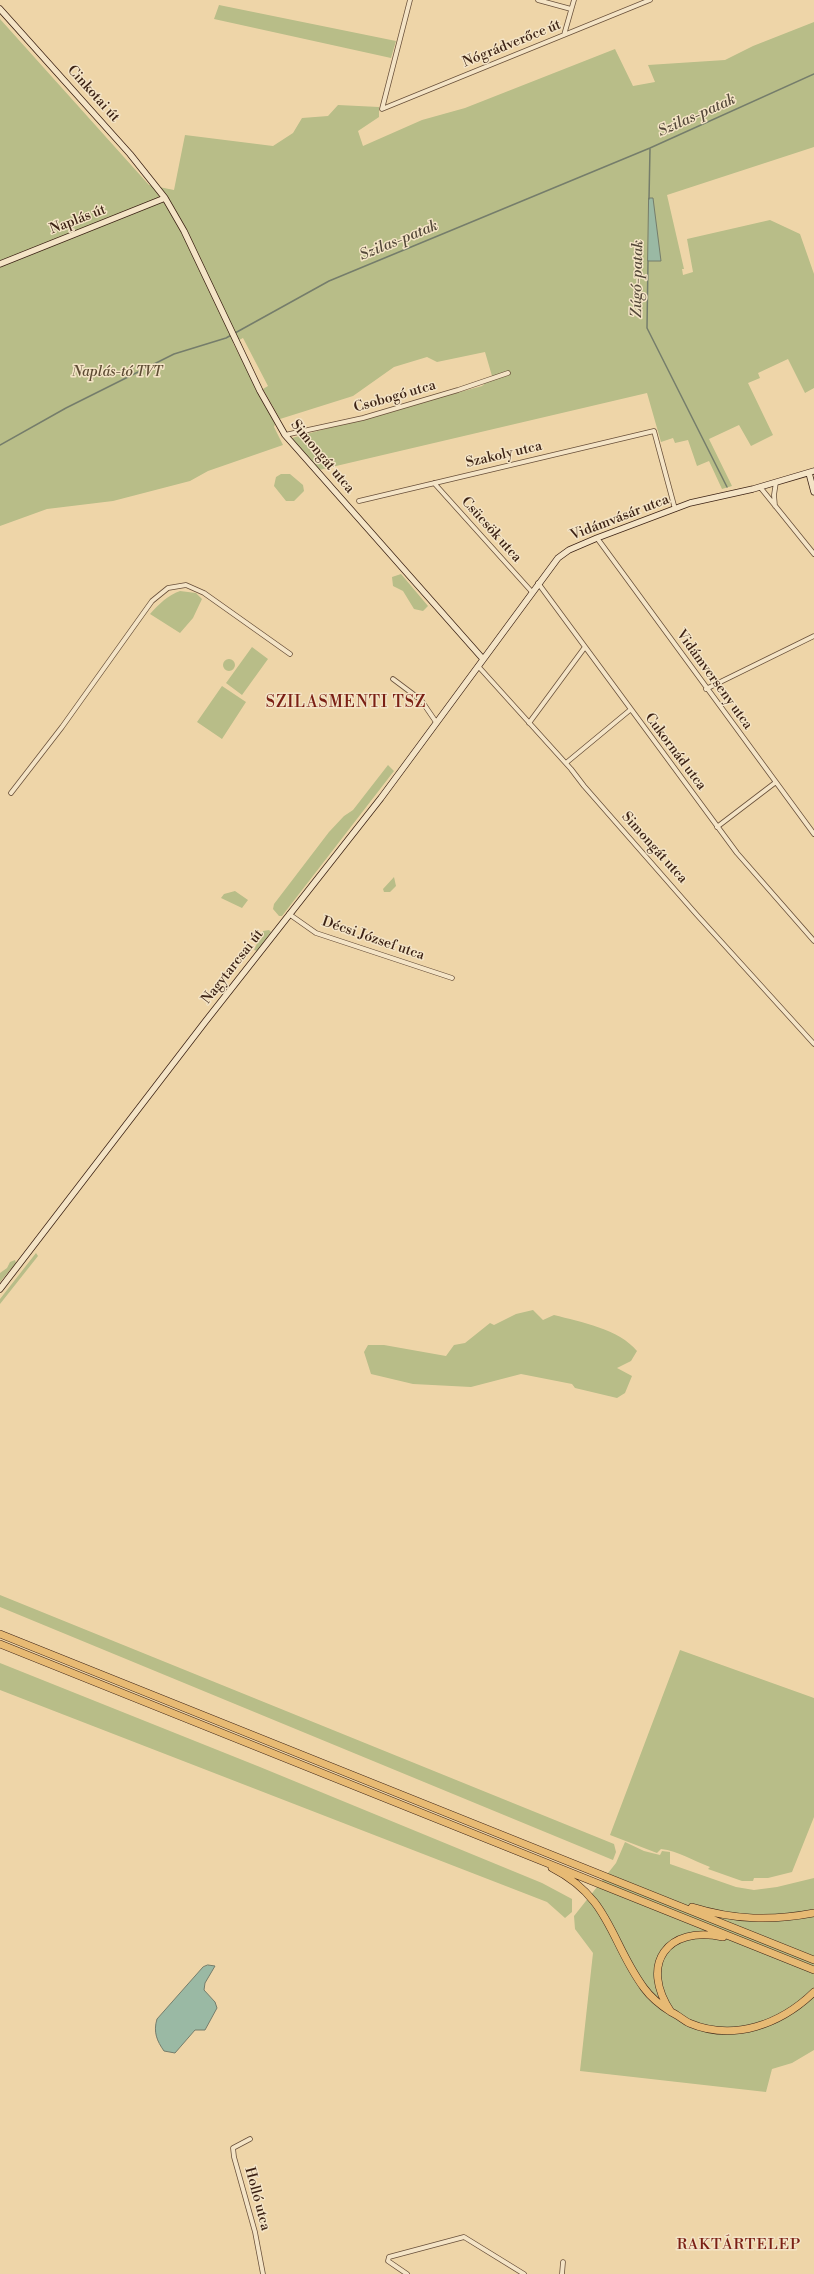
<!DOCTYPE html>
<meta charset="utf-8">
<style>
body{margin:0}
canvas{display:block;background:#eed5a8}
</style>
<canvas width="814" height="2274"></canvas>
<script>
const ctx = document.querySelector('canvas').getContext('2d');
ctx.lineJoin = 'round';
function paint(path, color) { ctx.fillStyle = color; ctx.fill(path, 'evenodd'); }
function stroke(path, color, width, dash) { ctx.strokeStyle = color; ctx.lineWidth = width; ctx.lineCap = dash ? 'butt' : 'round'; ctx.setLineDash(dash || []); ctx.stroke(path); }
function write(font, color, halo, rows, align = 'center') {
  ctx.font = font + ' "Libre Bodoni",serif'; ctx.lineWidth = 3; ctx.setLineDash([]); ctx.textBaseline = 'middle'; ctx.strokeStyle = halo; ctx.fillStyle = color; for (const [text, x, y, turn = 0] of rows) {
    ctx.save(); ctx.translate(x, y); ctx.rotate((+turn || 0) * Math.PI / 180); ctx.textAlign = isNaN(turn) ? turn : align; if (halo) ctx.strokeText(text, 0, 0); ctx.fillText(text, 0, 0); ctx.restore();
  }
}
paint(new Path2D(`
 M219,5L396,41L391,58L214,19Z
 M0,19L149,185L174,190L185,135L273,146L293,133L302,118L328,116L338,105L379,107V117L358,131L363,146L422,120L465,108L615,49L633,86L655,82L648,65L725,60L753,46L814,22V147L667,195L684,269H682L683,275L693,272L687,239L770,220L800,234L814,274V388L805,393L788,359L758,373L760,378L748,383L773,435L751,446L739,425L709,439L732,486L722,489L709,461L697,466L688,440L675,443L673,438L661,442L647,393L319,470L292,438L482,386L492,376L485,352L437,362L427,357L394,367L353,396L280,419L263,389L268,386L243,338L233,343L275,424L274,427L283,445L208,471L190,481L113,501L47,509L0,526Z
 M281,474H290L303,485L304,491L294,501H286L274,486L276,477Z
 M401,574L428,606L423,611L414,609L403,591L393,586L392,577Z
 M180,591L196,593L202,599L193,618L180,633L150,614C159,604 168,595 180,591Z
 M252,647L268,659L242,695L226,683Z
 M223 665a6 6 0 1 1 12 0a6 6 0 1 1-12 0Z
 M222,686L246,702L222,739L197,722Z
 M388,765L394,771L282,916H279L273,909L274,904L329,832L344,816L353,810Z
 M394,877L396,886L390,892H384L383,889Z
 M235,891L248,900L242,908L221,898L224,894Z
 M269,930L271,932L257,951L254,950L263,931Z
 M36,1253L38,1256L0,1304V1299Z
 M15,1260L16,1263L0,1282V1273L7,1268L10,1262Z
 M533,1310L543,1320L554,1315C581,1322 619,1329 637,1351L631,1361L617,1368L632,1376L625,1393L617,1398L575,1388L572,1384L521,1374L471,1387L413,1384L371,1374L364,1352L368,1345H384L446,1356L454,1345L465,1343L490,1323L494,1325L516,1314Z
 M0,1595L614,1844L616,1852L613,1860L0,1607Z
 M680,1650L814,1698V1817L792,1872L768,1878H754L753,1881H742L708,1869L710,1867C694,1861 678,1851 661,1849L657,1853L610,1835Z
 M0,1663L260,1767L542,1883L572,1899V1912L565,1918L547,1902L0,1690Z
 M625,1842L644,1851L660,1855L662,1851L670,1852V1864L736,1887L754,1890L777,1887L814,1878V2050L792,2063L772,2069L766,2092L580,2071L593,1953L575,1929L574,1916L616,1863Z`), '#b8bd88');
const water = new Path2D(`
 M649,198H653L661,261H648Z
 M208,1965L215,1966L205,1983L204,1990L215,2002L217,2008L205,2030H195L175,2053L164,2051C157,2041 153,2032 157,2019L203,1967Z`);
paint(water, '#9ab9a4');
stroke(water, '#757d6b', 1);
stroke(new Path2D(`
 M649,199L650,149
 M648,261L647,328L727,487
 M0,445L66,408L174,354L226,338L329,281L650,148L814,74`), '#757d6b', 1.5);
const street = new Path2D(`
 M410,0L382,109L650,0
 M538,0L571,9
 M564,35L574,0
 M285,435L363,418L458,390L508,373
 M434,483L532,592
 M760,487L814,554
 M359,501L654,431L675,509
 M775,506L774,495L776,482
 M597,538L814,834
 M538,583L737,853L814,941
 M478,666L571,769L584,786L697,915L814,1044
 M393,679L421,700L436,722
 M706,689L814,636
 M529,723L585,647
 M566,763L630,710
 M11,793L62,727L152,601L168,588L186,585L204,593L290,654
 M717,827L776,782
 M289,914L316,933L452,978
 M250,2139L233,2148L234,2157L255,2232L263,2274
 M407,2274L388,2261L389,2257L464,2237L524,2274
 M562,2274L563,2262`);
const secondary = new Path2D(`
 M0,9L130,154L165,198L184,231L260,391L285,435L483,659
 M0,264L165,198
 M809,473L814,492
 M0,1289L205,1022L381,798L558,558L569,550L597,538L690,503L753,489L814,471`);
const highway = new Path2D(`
 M0,1634L814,1960
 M0,1644L814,1970
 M552,1868C611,1898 610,1942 644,1988C652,1999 660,2005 671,2012C678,2015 683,2020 689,2023C734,2042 781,2024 814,1992
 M692,1907C734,1920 772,1921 814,1913
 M671,2012C639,1964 667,1925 723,1937`);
stroke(street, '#69503a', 5.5);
stroke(secondary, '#3d2315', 7);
stroke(highway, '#3d2315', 8);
stroke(street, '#f4e4c6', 4);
stroke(secondary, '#f4e4c6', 5.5);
stroke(highway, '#e7ba74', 7);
write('14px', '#3d2315', '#f4e4c6', [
 ["Nógrádverőce út",512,44,-22],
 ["Cinkotai út",93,94,48],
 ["Naplás út",78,220,-21],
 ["Csobogó utca",395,397,-16],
 ["Szakoly utca",504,455,-13],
 ["Simongát utca",322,457,50],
 ["Vidámvásár utca",620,518,-21],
 ["Csücsök utca",491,530,48],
 ["Vidámverseny utca",714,680,54],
 ["Cukornád utca",675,752,53],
 ["Simongát utca",654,848,48],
 ["Décsi József utca",373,939,19],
 ["Nagytarcsai út",233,967,-52],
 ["Holló utca",257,2199,75]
]);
write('italic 14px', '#5c4a32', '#f4e4c6', [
 ["Naplás-tó TVT",117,373]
]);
write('italic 15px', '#544839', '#f4e4c6', [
 ["Szilas-patak",697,116,-24],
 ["Szilas-patak",399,241,-22],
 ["Zúgó-patak",638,279,-89]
]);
ctx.letterSpacing = '1px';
write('15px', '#7a1f14', '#f4e4c6', [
 ["RAKTÁRTELEP",739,2245]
]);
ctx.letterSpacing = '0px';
ctx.letterSpacing = '1px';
write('16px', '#7a1f14', '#f4e4c6', [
 ["SZILASMENTI TSZ",346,703]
]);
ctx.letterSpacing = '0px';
</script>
